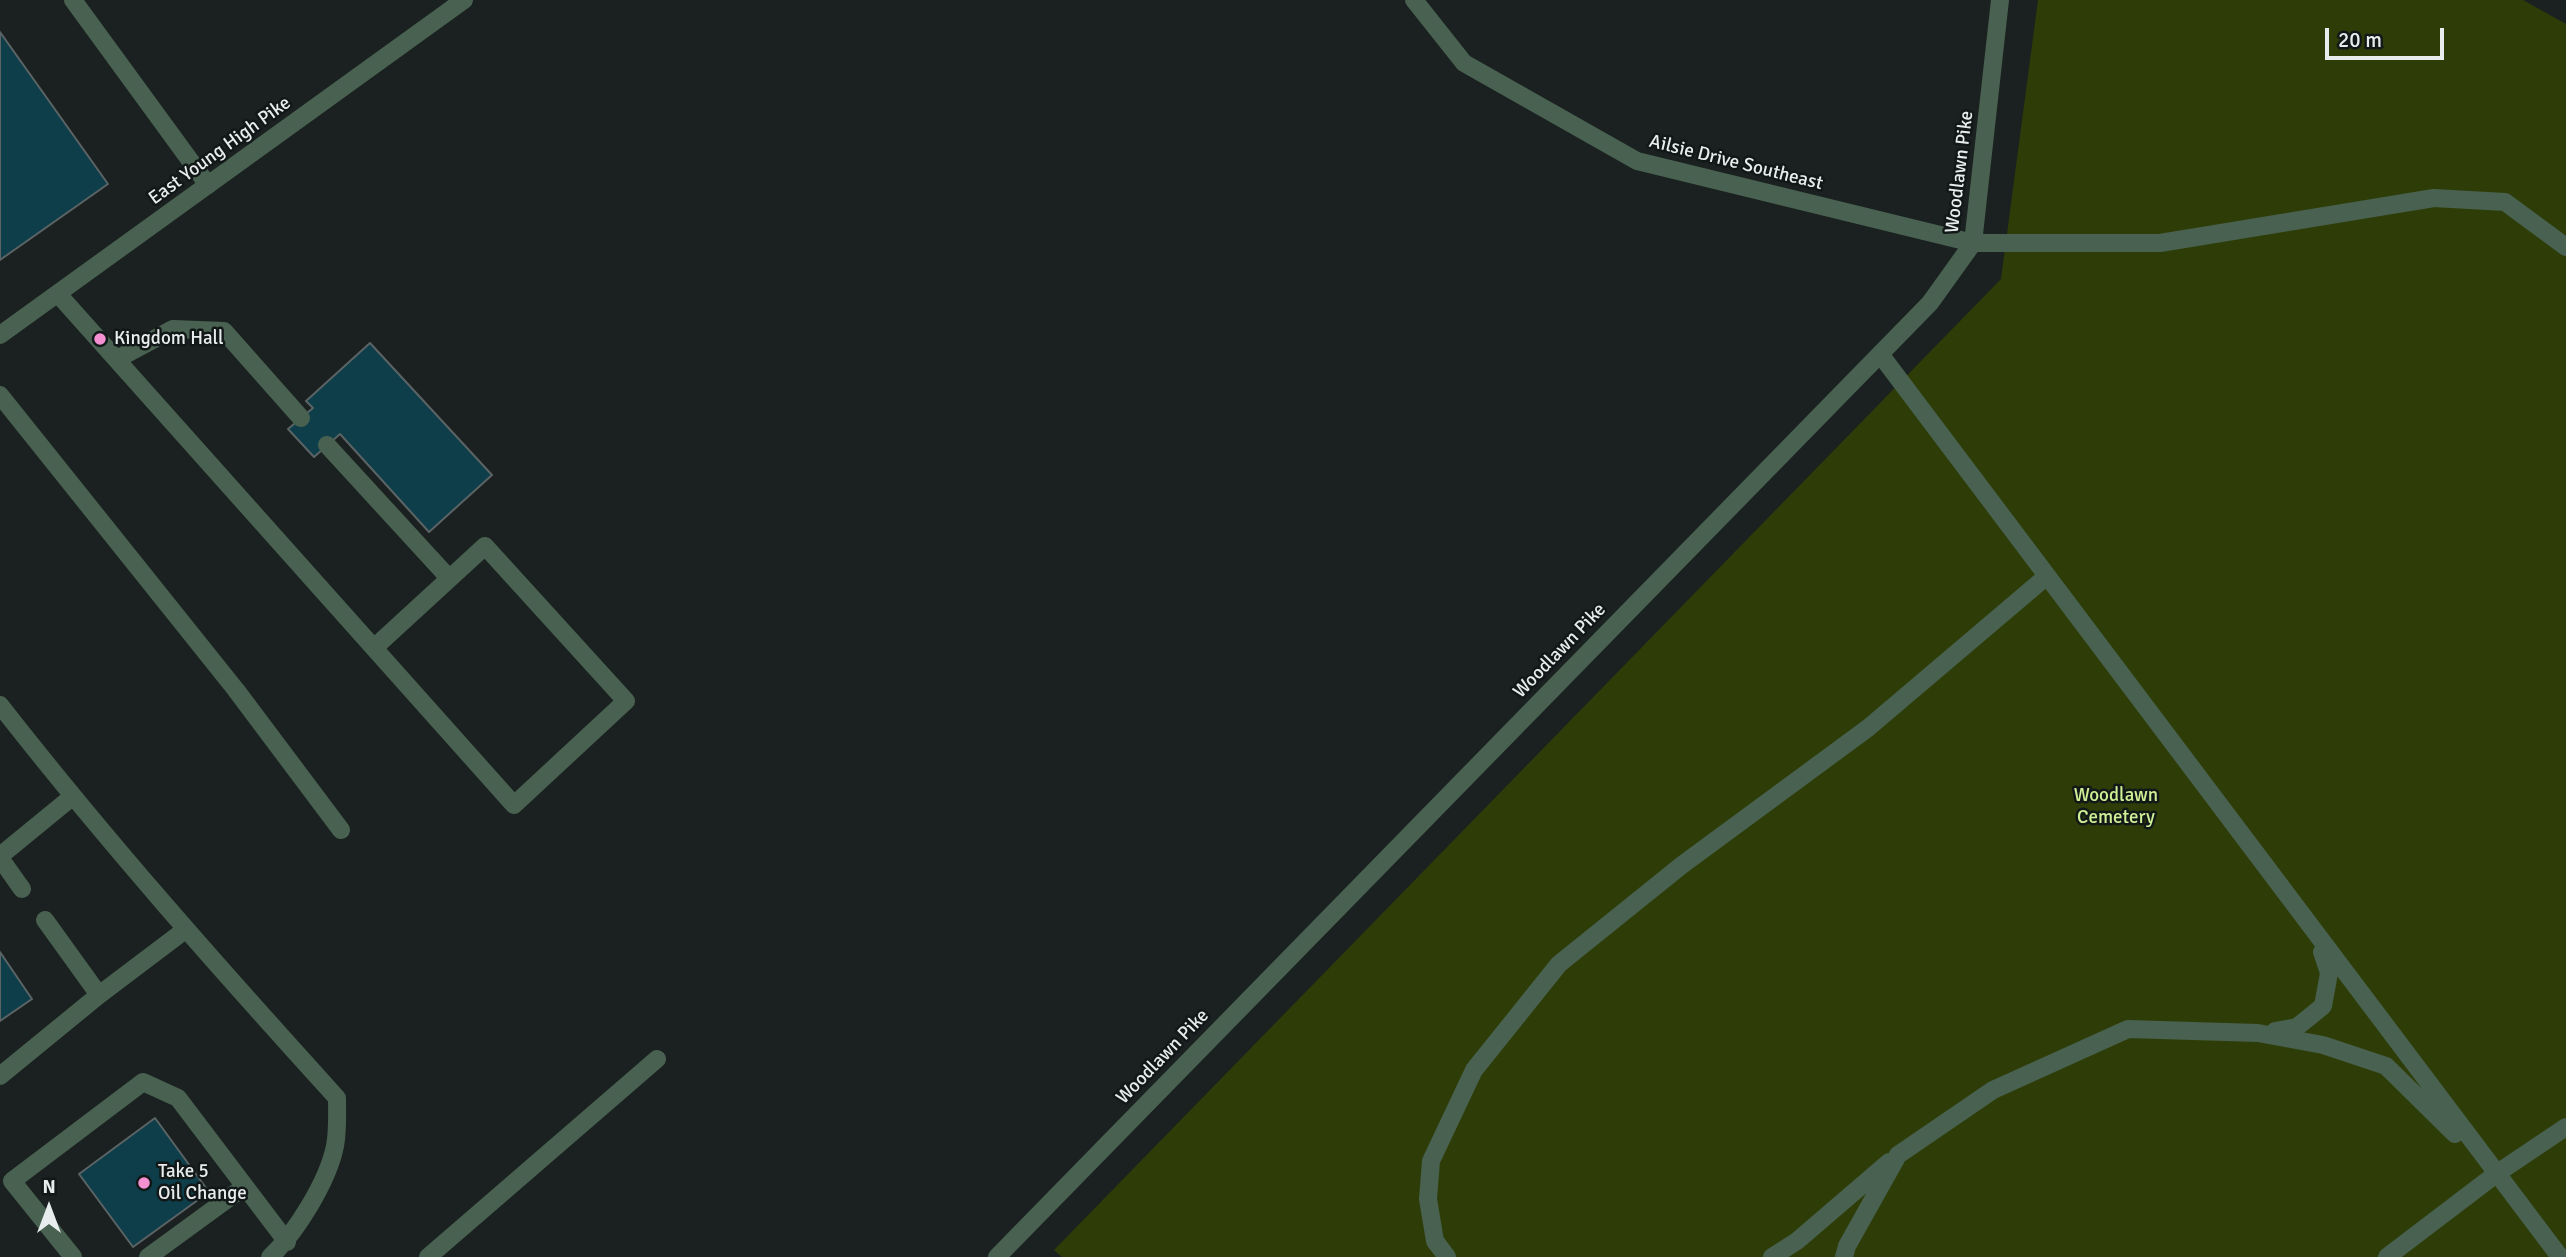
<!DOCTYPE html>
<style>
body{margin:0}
#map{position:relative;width:2566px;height:1257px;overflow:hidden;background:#1a2120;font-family:Signika,sans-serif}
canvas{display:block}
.north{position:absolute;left:14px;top:1173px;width:70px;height:70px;-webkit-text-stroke:5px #111817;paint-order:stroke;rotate:0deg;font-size:19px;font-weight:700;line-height:28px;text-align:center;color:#e8ecec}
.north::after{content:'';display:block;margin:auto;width:24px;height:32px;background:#e8ecec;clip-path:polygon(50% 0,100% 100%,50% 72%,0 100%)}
.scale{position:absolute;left:2325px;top:28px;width:119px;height:32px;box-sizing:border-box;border:4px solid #e8ecec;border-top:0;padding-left:9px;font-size:21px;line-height:24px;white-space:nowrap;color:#e8ecec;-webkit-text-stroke:5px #111817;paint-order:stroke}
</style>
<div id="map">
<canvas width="2566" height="1257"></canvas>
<div class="north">N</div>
<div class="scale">20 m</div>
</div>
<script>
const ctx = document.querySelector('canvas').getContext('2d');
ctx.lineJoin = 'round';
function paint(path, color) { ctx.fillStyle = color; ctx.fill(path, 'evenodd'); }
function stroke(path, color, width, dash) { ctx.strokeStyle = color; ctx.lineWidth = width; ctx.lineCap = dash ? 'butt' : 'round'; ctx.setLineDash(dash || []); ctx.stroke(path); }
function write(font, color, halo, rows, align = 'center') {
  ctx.font = font + ' Signika,sans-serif'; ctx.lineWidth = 5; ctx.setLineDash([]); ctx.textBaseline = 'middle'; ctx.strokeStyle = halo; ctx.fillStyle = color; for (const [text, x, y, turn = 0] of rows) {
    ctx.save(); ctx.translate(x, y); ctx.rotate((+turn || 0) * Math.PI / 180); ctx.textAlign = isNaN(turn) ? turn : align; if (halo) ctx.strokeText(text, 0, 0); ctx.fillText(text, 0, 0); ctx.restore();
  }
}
paint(new Path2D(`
 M2038,0H2523L2566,24V1257H1062L1054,1250L2001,279Z`), '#2e3d07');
const building = new Path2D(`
 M0,32L108,184L0,260Z
 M370,343L492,475L429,532L340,434L314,457L288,429L313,408L306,401Z
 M0,952L32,999L0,1021Z
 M155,1118L209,1192L133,1247L79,1174Z`);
paint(building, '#0d3e4a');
stroke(building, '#5b6365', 2);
stroke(new Path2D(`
 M73,0L208,185
 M58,294L514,805L626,701L485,546L375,647
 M117,359L173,329L224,331L301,418
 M0,395L236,690L341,830
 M327,445L449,578
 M0,705C107,842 220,969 337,1098C337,1113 338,1131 335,1146C328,1181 296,1233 270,1257
 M0,856L72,797
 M0,858L22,889
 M45,920L99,995
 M0,1076L99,995L185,930
 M73,1257L12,1181L143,1082L178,1098L287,1242
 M148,1257L244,1187
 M428,1257L657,1059`), '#486150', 18);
stroke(new Path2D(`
 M1414,0L1464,63L1637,161L1973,243H2160L2434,198L2505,202L2566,247
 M0,335L464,0
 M1880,354L2560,1257
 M2275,1031L2297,1027L2323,1006L2329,973L2322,952
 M997,1257L1930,303L1973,243L2000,0
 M1447,1257L1435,1241L1428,1199L1431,1161L1474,1070L1559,964L1682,865L1868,728L2047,576
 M1772,1257L1797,1241L1889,1162
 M1844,1257L1847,1246L1898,1155L1993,1090L2128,1029L2258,1033L2323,1045L2386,1066L2455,1134
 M2387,1257L2496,1174L2566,1127`), '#486150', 18);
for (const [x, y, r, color] of [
 [100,339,7,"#f591d3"],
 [144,1183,7,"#f591d3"]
]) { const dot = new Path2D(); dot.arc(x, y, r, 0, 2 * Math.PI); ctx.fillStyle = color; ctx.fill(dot); stroke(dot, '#111817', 2.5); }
write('19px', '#e8ecec', '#111817', [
 ["East Young High Pike",220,151,-36],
 ["Ailsie Drive Southeast",1736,163,14],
 ["Woodlawn Pike",1960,172,-83],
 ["Woodlawn Pike",1560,651,-46],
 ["Woodlawn Pike",1163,1057,-46]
]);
write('19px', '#e8ecec', '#111817', [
 ["Kingdom Hall",114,339],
 ["Take 5",158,1172],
 ["Oil Change",158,1194]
], 'left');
write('19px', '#d0f096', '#111817', [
 ["Woodlawn",2116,796],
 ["Cemetery",2116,818]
]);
</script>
